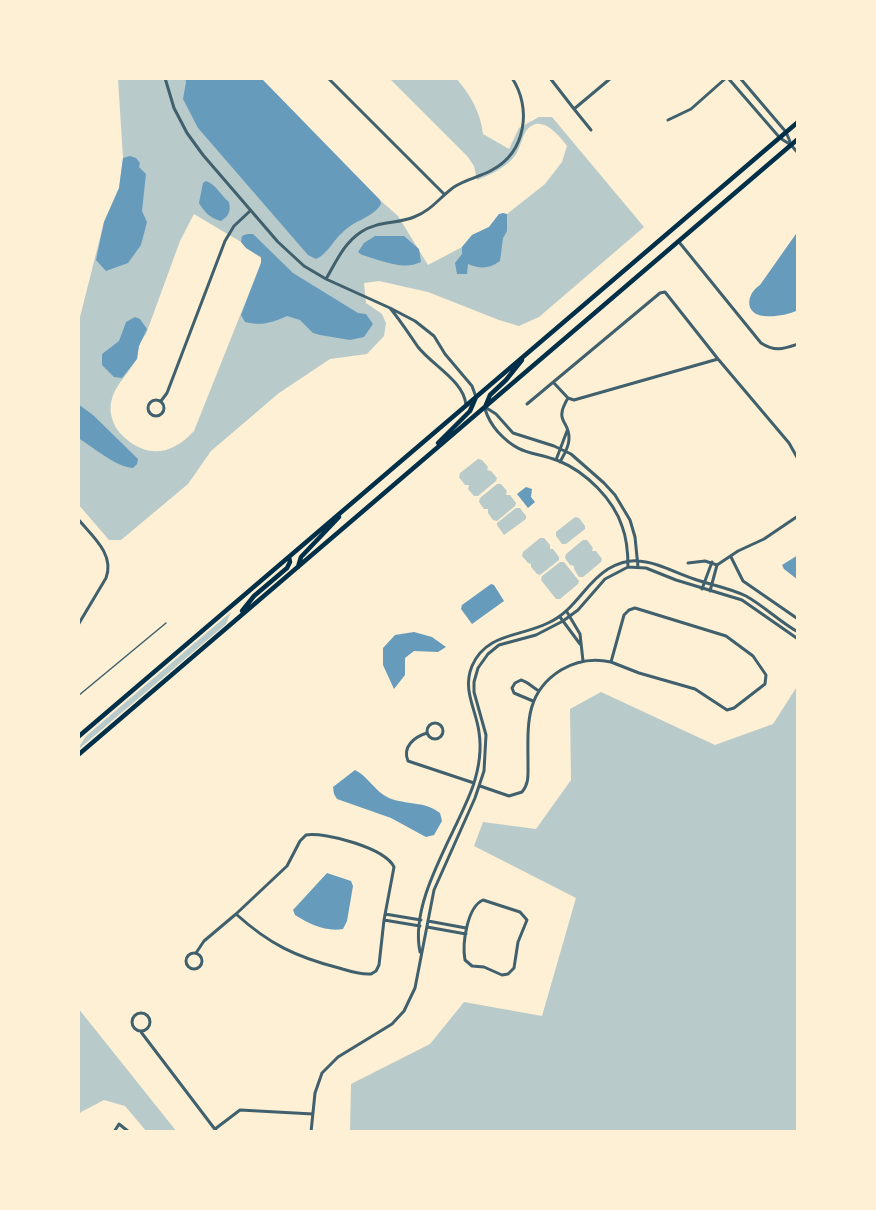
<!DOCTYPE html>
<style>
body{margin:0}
#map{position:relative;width:876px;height:1210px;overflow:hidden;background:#fdf0d5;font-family:Lato,sans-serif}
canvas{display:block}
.frame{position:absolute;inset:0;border:80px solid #fdf0d5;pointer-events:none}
</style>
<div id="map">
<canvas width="876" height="1210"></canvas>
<div class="frame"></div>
</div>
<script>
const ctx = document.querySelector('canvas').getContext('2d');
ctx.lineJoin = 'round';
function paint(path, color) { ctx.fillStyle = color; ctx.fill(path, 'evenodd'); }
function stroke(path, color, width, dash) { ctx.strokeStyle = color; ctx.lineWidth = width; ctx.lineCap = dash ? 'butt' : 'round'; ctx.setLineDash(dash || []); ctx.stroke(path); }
paint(new Path2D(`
 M118,78H261L380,200L398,216L428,265L462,247L472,235L489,227L499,214H507L545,184L562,162L567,146C559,135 540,112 526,131C521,139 520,150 514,157C505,168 490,175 477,180L474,166L468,157L389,78H456C471,96 480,111 483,134L509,149L519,128L539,117H552L644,227L539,317L519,326L499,320L428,292L379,281L364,283L366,303L382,314L386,323L384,336L367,354L330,359L279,393L211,451L188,484L121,540H109L78,504V325L104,222L119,188L123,158ZM194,214L241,242L246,248L261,258V263L194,431C173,454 149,459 125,438C117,431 113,424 111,414C108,390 126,378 136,360C138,356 137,351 139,346C140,342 143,338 146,334L180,241Z
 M478,459L482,460L488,467L487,470L491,471L497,478L496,481L478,496H474L468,489L469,485H465L459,477L460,473Z
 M497,484H501L507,491L506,495H510L516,503L515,506L497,521L493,520L488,513V509H484L479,502L480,498Z
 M516,508H520L526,516V519L504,535L497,525V523Z
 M575,517L579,518L585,526V529L566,544H562L556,536V532Z
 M540,538H544L550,545V549H553L559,557V560L540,575L537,574L531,567V564L528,563L522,556L523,552Z
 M583,540H587L593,548L592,551H596L602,559L601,562L583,577H579L574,569V566L570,565L565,558L566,554Z
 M560,562H564L579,581L578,584L560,599H556L541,580L542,576Z
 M231,612L226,624L80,748L79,747L86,736Z
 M798,685V1132H350L351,1084L430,1044L464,1002L542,1016L576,898L474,846L483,822L536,829L571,780L570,709L601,692L715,745L773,724Z
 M78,1008L177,1132H147L125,1106L104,1100L81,1112L78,1116Z`), '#b9caca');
paint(new Path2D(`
 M185,78H261L380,200L381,204C373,218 354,220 343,232C333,240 328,254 316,259L308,255L198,128L183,99L186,82Z
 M130,156L136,158L140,163L139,167L146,174L142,211L147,222L141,245L128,263L106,271L96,260L104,222L119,188L123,158Z
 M206,181C217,185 220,195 229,202C231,211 229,216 221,221C210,218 205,213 199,203L203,183Z
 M503,213L507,214V231L503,238L500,261C489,269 480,269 468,264L467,274H457L455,263L462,254V247L472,235L489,227L499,214Z
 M798,231V310C788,315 775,317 764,316C744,314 746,294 760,285Z
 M247,234H253L293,273L358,313L366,314L373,324L364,337L350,340L320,335L313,333L300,320L287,316C272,323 261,326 245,322L241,315L261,263V257L246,248L241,242L242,236Z
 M375,236H404L419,249L421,262C402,271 381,260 362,255L358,252L364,243Z
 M135,317L140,319L147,329L139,346L137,359L122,378L114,377L102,365V354L119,341L126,322Z
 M78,404L93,415L138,459L137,464L133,468C116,467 93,447 78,438Z
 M526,487L532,489L531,497L535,502L528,508L517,494Z
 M798,555V580L784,569L782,565Z
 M491,584L494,585L504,601L472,624L461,609L462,605Z
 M414,632L432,637L446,647L438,652L414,651L405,658V675L394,689L383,665V648L395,635Z
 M355,770C368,776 375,792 389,798C406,805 425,801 440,813L442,821L434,835L426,837L391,818L337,799L334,794L333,787Z
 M327,873L351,881L353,886L347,921L343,929C326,932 309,924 295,915L293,910Z`), '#669bbc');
stroke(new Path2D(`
 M78,696L166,623`), '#3f606c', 1.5);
stroke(new Path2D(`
 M165,78L174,108L187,133L203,155L278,242L304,266L326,279L390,308
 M328,78L444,194
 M550,78L574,109L611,78
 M728,78L780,138L791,145L798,153
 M740,78L786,132L791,144
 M78,98V119
 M574,109L591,130
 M668,120L691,109L726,78
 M679,242L761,343C775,352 783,349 798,344
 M326,279C336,262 344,243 361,232C377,221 397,224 414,217C431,211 440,197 454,187C466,179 480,177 492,170C526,152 532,108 512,78
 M553,382L568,398L574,400L718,359
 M148 408a8 8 0 1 1 16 0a8 8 0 1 1-16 0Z
 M161,401L167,393L225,241L234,226L250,211
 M527,404L660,293L665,292L718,359L789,443L798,459
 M466,405C464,381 432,365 418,347C409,334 400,320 390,308L415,321L434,336L445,354L472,386L476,397
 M485,407L496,414L513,433L554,446L571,454L604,483L615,495L630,520L635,537L638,567
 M485,409C488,419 491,424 498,432C520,456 533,451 559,461C586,472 613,499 622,526C627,539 628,553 628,567
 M556,460L567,431
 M560,462C564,455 569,447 569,439C570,420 553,423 568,398
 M78,519C92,536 115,554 106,578L78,625
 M731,557L743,581L798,619
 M688,563L705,561L717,565
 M702,589L712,562
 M710,591L717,565L738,551L764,539L798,516
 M635,608L726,636L753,656L766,675L765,684L734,708L727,710L695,689L639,673L611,662L624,615L629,610Z
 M567,612L580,634L583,661
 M560,617L580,644
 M533,701L514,693L512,688L515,683L521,680C528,682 532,687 539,691
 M427 731a8 8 0 1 1 16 0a8 8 0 1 1-16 0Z
 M427,733C414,737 402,747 408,761L474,783
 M480,786L509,796L522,792C529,784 528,775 528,765C528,726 524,693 561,670C576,661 593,658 611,662
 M483,900L520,912L527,920L518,942L514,968L508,974L502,975L484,967L472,966L465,960C462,944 467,907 483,900Z
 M385,914L421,920
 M384,920L420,926
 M428,921L466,928
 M427,927L466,934
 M420,952C409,900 456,834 473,786C479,768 482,751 479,732C476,709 462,690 472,666C486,633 520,637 548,623C576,610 584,584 608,569C617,564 627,560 638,561C657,562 676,573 694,579C711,585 730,588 746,596C764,606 780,622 798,632
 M186 961a8 8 0 1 1 16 0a8 8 0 1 1-16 0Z
 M196,953L204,941L236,914L287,866L300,841L306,835C326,832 385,848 394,867L384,920L379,965L376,971L371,974C361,975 349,971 339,968C296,957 269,944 236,914
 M132 1022a9 9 0 1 1 18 0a9 9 0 1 1-18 0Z
 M141,1032L217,1132
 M215,1129L240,1110L313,1114
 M114,1132L119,1124L129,1132
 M311,1132L315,1093L322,1073L338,1057L392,1024L404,1011L415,988L434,890L475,798L484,771L486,735L474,692V682L478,668L488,654L499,645L536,635L563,621L578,610L605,579L628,567L646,568L676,580L742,600L798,639`), '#3f606c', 3);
stroke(new Path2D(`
 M485,407L490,395L506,380L522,360
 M438,443L470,411L476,397
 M298,567L301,557L339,517
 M242,611L254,596L287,568L290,562L289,557
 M78,737L798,122
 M78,755L798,139`), '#003049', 4.5);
</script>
